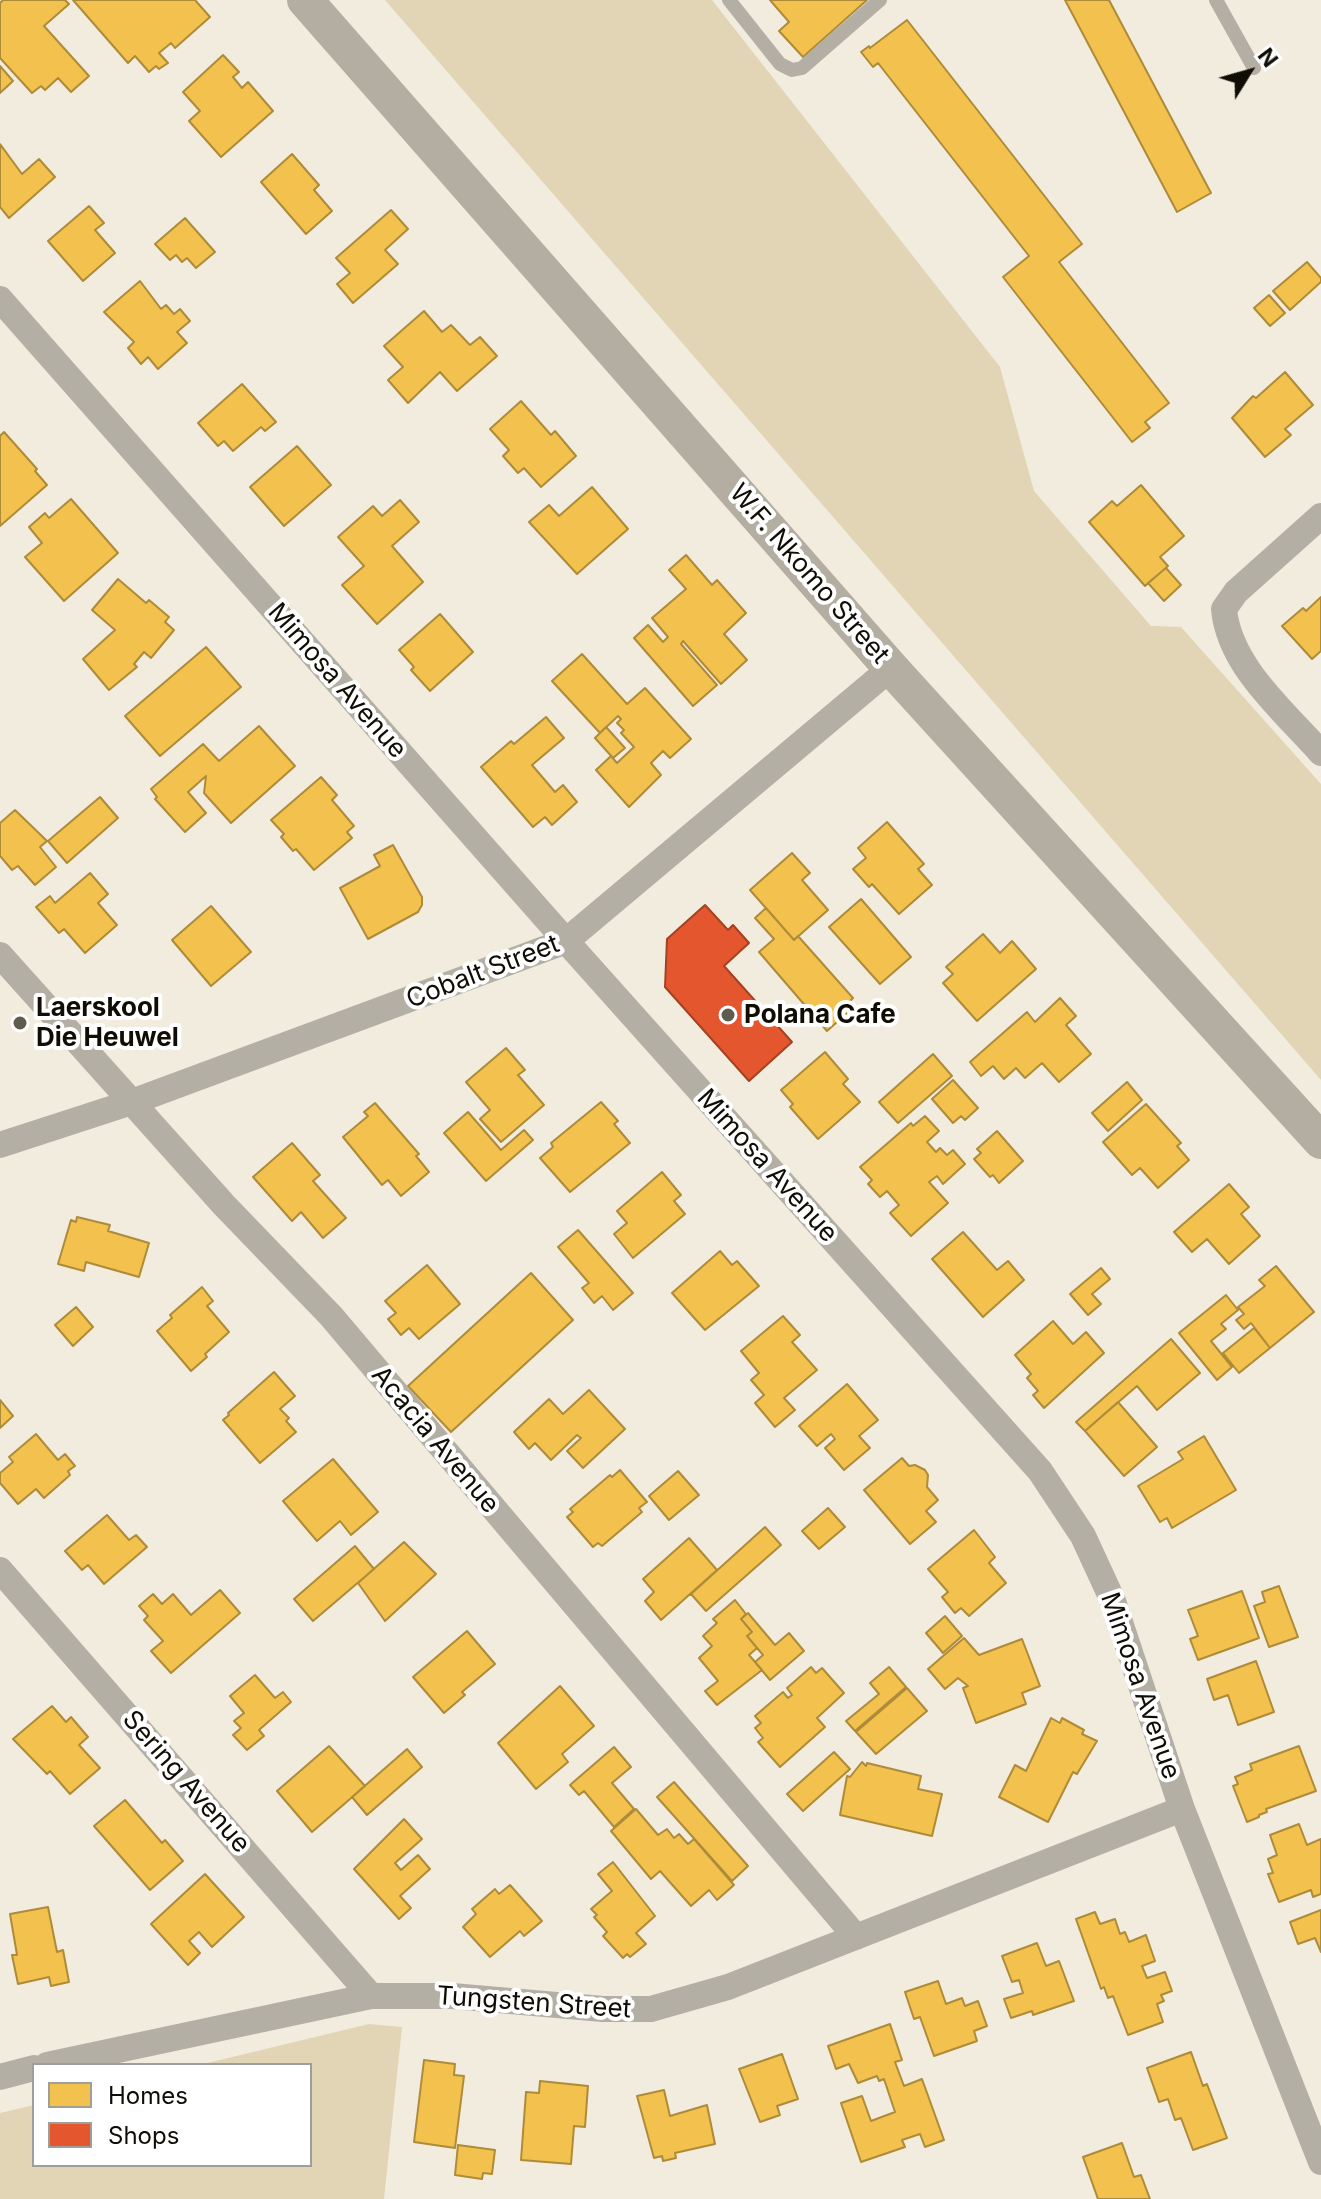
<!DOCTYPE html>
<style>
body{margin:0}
#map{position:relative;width:1321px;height:2199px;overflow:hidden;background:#f2ecde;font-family:Inter,sans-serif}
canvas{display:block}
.legend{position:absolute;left:32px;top:2063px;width:280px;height:104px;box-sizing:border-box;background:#fff;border:2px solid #9f9e9b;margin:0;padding:10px 14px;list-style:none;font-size:24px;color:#100d05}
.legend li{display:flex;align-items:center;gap:16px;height:40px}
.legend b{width:40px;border:2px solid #9f9e9b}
.north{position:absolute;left:1209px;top:32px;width:80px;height:80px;-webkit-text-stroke:6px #fff;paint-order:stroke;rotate:53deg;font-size:22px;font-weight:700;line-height:32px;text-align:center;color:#100d05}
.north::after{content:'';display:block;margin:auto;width:28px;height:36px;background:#100d05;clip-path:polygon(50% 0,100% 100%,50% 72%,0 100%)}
</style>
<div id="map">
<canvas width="1321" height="2199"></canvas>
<ul class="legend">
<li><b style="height:22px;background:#f2c14e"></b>Homes</li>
<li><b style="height:22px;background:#e4572e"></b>Shops</li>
</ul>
<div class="north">N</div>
</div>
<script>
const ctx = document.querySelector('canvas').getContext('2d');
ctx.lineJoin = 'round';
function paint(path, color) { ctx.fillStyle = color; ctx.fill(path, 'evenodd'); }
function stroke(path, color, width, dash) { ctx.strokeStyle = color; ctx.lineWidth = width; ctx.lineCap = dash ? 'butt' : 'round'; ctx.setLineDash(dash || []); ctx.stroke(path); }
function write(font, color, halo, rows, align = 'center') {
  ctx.font = font + ' Inter,sans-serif'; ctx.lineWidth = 8; ctx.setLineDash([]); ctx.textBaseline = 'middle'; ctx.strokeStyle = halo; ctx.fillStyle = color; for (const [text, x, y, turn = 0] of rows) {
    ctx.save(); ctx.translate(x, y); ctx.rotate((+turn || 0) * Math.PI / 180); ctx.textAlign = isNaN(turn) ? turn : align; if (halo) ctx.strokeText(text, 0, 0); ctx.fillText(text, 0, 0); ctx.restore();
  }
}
paint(new Path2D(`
 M385,0H712L1000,367L1034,491L1151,626L1181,627L1321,784V1080Z
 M369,2024L402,2027L384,2199H0V2113L34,2105V2165H310V2065H199Z`), '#e2d5b6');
const homes = new Path2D(`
 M3,0H65L69,4L44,26L89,76L71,92L58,78L45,90L41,86L32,93L0,58V3Z
 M73,0H195L210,17L175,48L171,43L159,53L168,63L159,69L156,66L149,72L135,56L128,63Z
 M770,0H867L803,57L779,31L789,22Z
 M1065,0H1109L1211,193L1177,212Z
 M907,20L1082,244L1059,262L1169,403L1145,422L1150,428L1132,442L1003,277L1029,256L878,63L873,67L861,52L869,46L870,48Z
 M223,55L239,72L233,77L242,88L248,82L273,111L221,157L189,121L200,111L183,92Z
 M0,66L13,81L0,93Z
 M0,144L22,174L39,159L55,177L9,218L0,207Z
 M292,154L319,185L314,190L332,211L306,234L261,182Z
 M89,206L104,223L95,230L115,253L83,281L48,241Z
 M391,210L408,229L385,250L398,264L353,303L337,284L350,273L336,258Z
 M185,218L215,252L196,268L187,258L182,262L176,255L170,260L155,244Z
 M1307,262L1321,278V282L1290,310L1273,291Z
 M140,281L161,309L166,305L174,314L180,309L190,321L177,332L187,343L158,369L148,357L141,364L128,348L134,342L104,312Z
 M1269,295L1285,313L1270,326L1254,308Z
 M424,311L442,332L451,325L470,345L480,337L497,356L457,391L440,372L408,403L388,380L403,367L384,346Z
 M1285,372L1313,405L1285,429L1291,435L1265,457L1232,418L1253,396L1256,398Z
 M242,384L276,422L265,431L261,427L233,451L224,441L218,446L198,423Z
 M521,401L551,435L555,431L576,456L541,487L524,468L518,473L503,456L509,450L490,429Z
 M4,432L37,469L35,471L47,485L0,526V436Z
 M297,446L331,485L284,526L250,487Z
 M1141,485L1184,536L1160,557L1168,566L1145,586L1089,522L1112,501L1117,506Z
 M592,487L628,529L577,574L529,522L549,505L559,516Z
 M71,499L118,553L64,601L25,557L42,543L29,527L45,513L49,518Z
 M400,500L419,522L392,546L423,582L377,624L342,585L364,566L338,537L373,506L382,516Z
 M686,555L712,585L717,580L746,613L724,634L747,660L721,684L683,641L681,644L717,685L693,706L634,638L648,625L663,642L668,637L652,618L686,589L669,570Z
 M1166,568L1181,585L1164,601L1148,583Z
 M118,579L146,603L149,600L169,617L165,622L174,630L151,658L144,652L134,664L137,667L109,690L83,659L115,630L92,610Z
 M1321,597V651L1312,659L1282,626L1303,608L1306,611Z
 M440,614L473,652L430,691L411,670L414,667L399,650Z
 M206,647L241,687L160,756L125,716Z
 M582,654L627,704L645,688L691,739L670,758L663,751L651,763L661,775L629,807L596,770L611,756L617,763L634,747L621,733L624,730L617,723L621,719L618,716L600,733L552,681Z
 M546,717L564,738L532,765L555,792L563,785L577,802L552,825L545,817L533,827L481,767L511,741L514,744Z
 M259,726L295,766L231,823L204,793L206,776L188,792L206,813L185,832L155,799L157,797L151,789L203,744L219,761Z
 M606,727L625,748L613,758L595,738Z
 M321,777L337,795L332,800L354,826L347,832L352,838L314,870L296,849L293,851L281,837L284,834L271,820Z
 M100,797L118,818L67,863L48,841Z
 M15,810L47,841L40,847L56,867L35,885L18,866L12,870L0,856V823Z
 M887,822L924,864L918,869L932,885L899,914L872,884L869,887L853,869L866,858L858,848Z
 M393,845L422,897V905L418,912L368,939L340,888L380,866L374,855Z
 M792,853L810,873L802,880L828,910L794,940L750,890Z
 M90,873L108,894L98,903L117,925L85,953L64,929L59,933L36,907L50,896L55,903Z
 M861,899L911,957L880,984L829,927Z
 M211,906L251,952L211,986L172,940Z
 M766,908L794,940L798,936L853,998L849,1002L854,1007L827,1031L759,952L774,939L755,918Z
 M983,934L1000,953L1012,941L1036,969L977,1021L943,983L953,974L946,967Z
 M1060,998L1076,1016L1066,1025L1091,1054L1059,1082L1042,1063L1025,1078L1016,1068L1004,1079L993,1066L981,1076L970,1062L1027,1012L1035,1022Z
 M506,1048L525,1070L518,1075L544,1105L501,1142L480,1119L490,1110L466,1082Z
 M825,1052L848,1079L843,1084L860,1102L818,1139L790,1107L793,1104L781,1090Z
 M933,1054L952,1076L898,1123L879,1102Z
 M953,1080L978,1108L965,1120L961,1116L953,1123L932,1099Z
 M1127,1082L1142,1100L1108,1131L1092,1113Z
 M601,1102L618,1121L614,1124L630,1143L570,1192L540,1158L553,1147L551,1143Z
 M375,1103L419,1154L416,1156L429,1172L401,1196L388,1180L382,1185L343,1137L368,1116L364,1112Z
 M1146,1104L1181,1143L1177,1146L1189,1160L1158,1188L1140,1168L1132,1175L1103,1142Z
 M468,1112L501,1150L524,1130L533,1140L486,1181L444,1133Z
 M925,1116L939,1131L927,1142L936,1152L940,1148L947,1155L953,1150L965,1164L943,1184L937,1176L929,1182L948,1203L911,1236L890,1213L899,1205L887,1191L880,1197L868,1184L872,1180L860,1167L911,1123L913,1126Z
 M997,1131L1023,1161L999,1183L993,1175L990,1177L974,1159L981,1153L977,1149Z
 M292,1143L320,1175L313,1181L346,1218L323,1238L301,1212L292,1221L253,1177Z
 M662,1172L681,1195L674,1201L685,1214L633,1258L614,1234L627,1223L617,1211Z
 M1229,1184L1249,1207L1241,1214L1260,1236L1229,1264L1207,1239L1192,1252L1174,1232Z
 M77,1217L110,1225L108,1231L149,1243L139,1277L86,1262L84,1271L58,1264L71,1220L76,1222Z
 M578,1230L633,1293L613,1310L602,1296L594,1303L582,1288L589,1283L558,1247Z
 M963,1232L997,1270L1008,1261L1024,1280L983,1317L932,1259Z
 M720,1251L732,1265L737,1261L759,1286L705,1330L672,1293Z
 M427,1265L460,1304L419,1339L409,1328L401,1335L388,1319L396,1313L385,1301Z
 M1276,1266L1314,1312L1270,1348L1251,1323L1244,1329L1236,1320L1244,1314L1238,1307L1265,1286L1259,1280Z
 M1101,1268L1110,1279L1092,1294L1101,1304L1088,1315L1070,1294Z
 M531,1273L573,1320L451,1432L408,1386Z
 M202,1287L213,1301L207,1306L229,1332L205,1354L207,1357L191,1371L157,1331L172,1318L170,1315Z
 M1226,1295L1238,1310L1221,1324L1226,1329L1211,1341L1232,1367L1217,1380L1179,1333Z
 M76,1307L93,1327L73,1346L55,1325Z
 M783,1316L800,1335L792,1342L817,1370L784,1398L795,1410L775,1427L755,1403L764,1395L751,1380L759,1373L741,1351Z
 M1053,1321L1073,1344L1086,1332L1104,1353L1044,1408L1033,1395L1038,1391L1027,1378L1031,1374L1015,1355Z
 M1254,1328L1270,1348L1239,1373L1223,1353Z
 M1171,1339L1200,1373L1157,1410L1137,1386L1085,1431L1076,1422Z
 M274,1372L295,1396L280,1409L289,1418L286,1421L296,1432L260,1463L223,1420L229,1415L228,1413Z
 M847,1384L878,1420L859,1436L870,1448L844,1470L825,1448L835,1439L831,1434L817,1446L799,1426Z
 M589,1390L625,1429L583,1468L567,1451L581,1438L577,1435L551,1460L535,1443L529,1449L514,1432L549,1399L563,1414Z
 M0,1400L13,1416L0,1428Z
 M1118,1402L1157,1447L1124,1476L1085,1431Z
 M36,1434L58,1460L65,1454L75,1466L68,1471L70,1475L44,1498L36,1489L18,1504L0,1483V1473L13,1462L9,1457Z
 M1204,1436L1236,1490L1172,1528L1167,1518L1160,1522L1138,1486L1183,1459L1178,1452Z
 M902,1458L909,1466L915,1465L925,1470L928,1475L927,1487L938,1500L926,1511L936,1522L910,1544L864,1490Z
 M333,1459L378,1512L351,1535L340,1521L317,1541L283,1501Z
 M620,1470L647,1502L639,1508L642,1512L602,1546L598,1543L593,1547L567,1517L573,1512L570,1509L610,1475L612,1477Z
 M678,1471L699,1495L669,1520L649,1496Z
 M828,1508L845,1527L819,1549L802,1531Z
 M107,1515L129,1540L136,1535L147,1547L104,1584L88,1565L82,1570L65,1551Z
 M765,1527L781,1545L706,1611L691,1594Z
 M974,1530L995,1557L989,1563L1006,1583L969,1616L961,1608L955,1613L942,1597L948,1592L928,1569Z
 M689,1538L717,1570L661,1620L645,1601L654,1592L643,1579Z
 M404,1542L436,1574L385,1621L358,1583Z
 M355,1546L374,1569L313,1621L294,1599Z
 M1279,1586L1298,1637L1269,1647L1254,1606L1265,1602L1262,1592Z
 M220,1590L240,1613L171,1673L151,1651L163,1641L144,1620L148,1616L139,1606L153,1594L162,1604L173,1594L191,1615Z
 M1242,1591L1259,1638L1198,1660L1190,1639L1198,1636L1188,1610Z
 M735,1600L746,1614L741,1619L752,1632L747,1636L757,1648L749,1655L762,1670L717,1705L705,1691L718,1681L699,1658L712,1646L703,1636L717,1623L713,1619Z
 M748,1613L775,1645L789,1633L804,1651L770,1680L755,1662L763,1655L747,1636L752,1632L741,1619Z
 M945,1616L962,1636L943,1653L926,1633Z
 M467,1631L495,1664L462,1692L465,1695L444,1713L413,1677Z
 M964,1638L979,1655L1022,1639L1040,1686L1022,1693L1026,1704L976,1723L963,1688L968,1686L958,1678L945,1689L928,1669Z
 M1256,1661L1274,1712L1238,1725L1228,1695L1214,1700L1207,1679Z
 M811,1667L816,1673L822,1668L844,1693L817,1718L825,1727L780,1767L758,1742L763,1738L755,1728L761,1723L755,1716L783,1692L788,1698L792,1695L787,1688Z
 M889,1667L906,1687L855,1731L846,1721L879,1694L870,1683Z
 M255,1675L275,1698L283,1692L291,1702L259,1730L264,1736L247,1750L233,1735L241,1728L234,1721L244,1713L230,1696Z
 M560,1686L594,1726L562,1754L568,1762L536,1789L498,1743Z
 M907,1688L927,1711L876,1754L856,1732Z
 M52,1706L66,1722L71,1717L88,1737L79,1745L100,1768L70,1794L50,1771L47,1774L13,1739Z
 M1051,1718L1060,1723L1062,1718L1084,1730L1082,1734L1097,1741L1077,1774L1073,1772L1048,1822L999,1797L1015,1765L1026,1771Z
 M329,1746L365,1786L312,1832L277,1791Z
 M1299,1746L1316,1791L1266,1809L1267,1812L1259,1815V1817L1247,1822L1233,1786L1238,1784L1235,1777L1252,1770L1250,1764Z
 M614,1747L631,1767L612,1783L634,1809L614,1827L584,1791L579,1795L570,1785Z
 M407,1749L422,1767L367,1815L352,1797Z
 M834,1752L850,1769L803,1811L787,1794Z
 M862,1762L866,1766L867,1763L921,1776L918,1789L942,1794L932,1836L840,1815L847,1776L850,1777Z
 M674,1782L748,1866L732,1881L657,1797Z
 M125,1800L162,1843L165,1840L183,1861L150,1890L94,1826Z
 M636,1809L658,1835L667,1829L674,1838L679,1834L688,1844L694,1839L734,1885L717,1900L709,1890L691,1906L660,1871L651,1879L611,1831Z
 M404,1819L422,1839L395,1863L401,1870L418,1855L430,1869L400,1896L411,1908L399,1919L354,1869Z
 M1299,1824L1307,1845L1321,1839V1894L1313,1897L1311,1890L1279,1902L1268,1874L1273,1873L1268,1859L1277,1855L1270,1835Z
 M613,1862L655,1916L636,1933L646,1944L630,1957L627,1954L623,1958L603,1936L607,1932L594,1917L597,1915L591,1909L612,1891L598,1874Z
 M205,1874L244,1917L212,1947L199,1932L189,1941L200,1953L188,1965L151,1924Z
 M510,1885L542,1921L524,1936L520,1931L490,1957L463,1927L476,1914L472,1909L495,1889L499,1894Z
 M48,1907L57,1952L63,1950L69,1982L51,1986L49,1977L18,1984L12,1955H17L10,1914Z
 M1321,1910V1952L1315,1938L1298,1944L1290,1922Z
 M1095,1912L1100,1924L1115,1919L1120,1934L1125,1932L1129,1942L1146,1935L1155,1961L1142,1966L1147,1978L1165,1972L1172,1991L1161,1995L1164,2001L1157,2004L1163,2022L1128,2035L1113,1996L1108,1998L1104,1987L1101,1989L1076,1919Z
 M1037,1943L1046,1966L1059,1961L1074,2001L1033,2015L1032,2011L1011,2018L1004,1999L1023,1993L1019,1980L1012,1982L1002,1956Z
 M938,1981L946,2004L962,1998L965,2006L978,2001L987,2026L974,2031L977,2041L934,2056L920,2017L914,2019L905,1992Z
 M890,2024L902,2060L895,2062L904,2086L922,2079L944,2140L925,2147L920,2134L902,2140L905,2147L861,2162L841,2103L862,2096L871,2121L895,2112L884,2079L879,2081L877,2076L858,2083L849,2064L836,2069L828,2046Z
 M1191,2052L1203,2086L1207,2084L1227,2138L1193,2150L1181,2118L1175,2120L1168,2099L1159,2102L1147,2068Z
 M782,2054L798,2099L777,2106L780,2115L760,2122L739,2069Z
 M424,2060L455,2064L454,2075L464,2076L455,2148L414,2142Z
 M540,2081L588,2086L585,2127L574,2126L571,2164L521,2160L526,2092L539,2093Z
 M664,2090L670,2116L707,2105L715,2144L675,2153L676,2158L663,2161L662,2156L654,2158L637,2096Z
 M1122,2143L1134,2177L1141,2175L1150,2199H1098L1083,2157Z
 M458,2145L495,2150L492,2174L483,2173L482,2179L455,2175Z`);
paint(homes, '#f2c14e');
stroke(homes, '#ae8b38', 2);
const shops = new Path2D(`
 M705,905L728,930L733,925L749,943L724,966L792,1042L749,1081L665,987L667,939Z`);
paint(shops, '#e4572e');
stroke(shops, '#a44122', 2);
stroke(new Path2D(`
 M729,0L780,64L792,70L802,68L880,0
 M1216,0L1254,68`), '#b4afa4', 14);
stroke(new Path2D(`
 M0,299L566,941L1040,1471L1083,1536L1113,1601L1182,1809L1321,2162
 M1321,516L1236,592L1224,609C1229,666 1284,711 1321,753
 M0,955L224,1205L331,1316L856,1937
 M0,1145L132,1102L566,941L891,668
 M0,1570L371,1996
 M47,2065L371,1996H452L603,2009H651L728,1987L1182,1809
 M0,2077L34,2068`), '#b4afa4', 26);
stroke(new Path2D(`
 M305,0L891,668L1321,1141`), '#b3aea1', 36);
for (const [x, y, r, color] of [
 [728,1015,8,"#5f5b51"],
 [20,1023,8,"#5f5b51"]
]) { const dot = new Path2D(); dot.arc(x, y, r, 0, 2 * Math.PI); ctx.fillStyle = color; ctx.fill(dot); stroke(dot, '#fff', 3); }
write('26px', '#100d05', '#fff', [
 ["W.F. Nkomo Street",809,574,49],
 ["Mimosa Avenue",337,681,49],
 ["Cobalt Street",483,972,-21],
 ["Mimosa Avenue",767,1166,48],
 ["Acacia Avenue",435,1440,50],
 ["Mimosa Avenue",1140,1686,71],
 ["Sering Avenue",186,1782,49],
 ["Tungsten Street",534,2003,4]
]);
write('bold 26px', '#100d05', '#fff', [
 ["Laerskool",36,1008],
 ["Die Heuwel",36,1038],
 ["Polana Cafe",744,1015]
], 'left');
</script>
